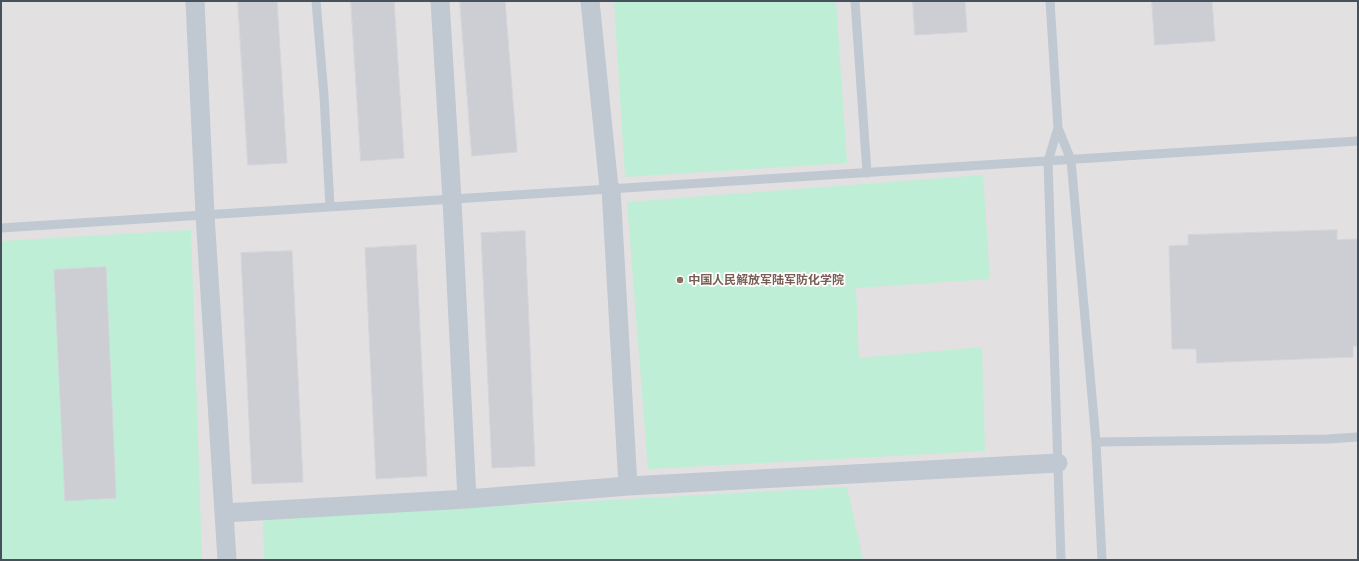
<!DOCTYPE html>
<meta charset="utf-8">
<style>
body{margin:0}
#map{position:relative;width:1359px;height:561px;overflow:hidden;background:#f2efef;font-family:Barlow,sans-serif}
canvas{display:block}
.frame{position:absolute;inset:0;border:2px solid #47515c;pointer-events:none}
</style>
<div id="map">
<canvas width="1359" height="561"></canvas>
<div class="frame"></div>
</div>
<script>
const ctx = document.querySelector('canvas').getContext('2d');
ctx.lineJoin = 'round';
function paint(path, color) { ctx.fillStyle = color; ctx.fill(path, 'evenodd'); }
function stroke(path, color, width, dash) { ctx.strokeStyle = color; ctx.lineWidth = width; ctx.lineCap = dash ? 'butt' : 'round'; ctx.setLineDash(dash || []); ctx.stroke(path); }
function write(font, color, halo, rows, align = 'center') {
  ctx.font = font + ' Barlow,"Noto Sans SC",sans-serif'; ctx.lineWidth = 3.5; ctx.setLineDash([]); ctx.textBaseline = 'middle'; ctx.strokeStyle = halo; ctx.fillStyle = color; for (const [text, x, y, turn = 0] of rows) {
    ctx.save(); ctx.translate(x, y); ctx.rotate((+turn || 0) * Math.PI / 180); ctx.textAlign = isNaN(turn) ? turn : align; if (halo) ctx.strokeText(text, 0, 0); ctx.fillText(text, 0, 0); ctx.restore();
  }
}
paint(new Path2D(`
 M1,1H1358V560H1Z`), '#e3e0e1');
paint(new Path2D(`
 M614,1H836L847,163L625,177Z
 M983,175L990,279L856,288L859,358L982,347L985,451L648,469L627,202Z
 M191,230L202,560H1V241Z
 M847,487L863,560H264L263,519Z`), '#beeed5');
const building = new Path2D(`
 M238,1H277L287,163L248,165Z
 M351,1H394L404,158L361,161Z
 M460,1H505L517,152L472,156Z
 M913,1H965L967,32L915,35Z
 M1152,1H1212L1215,41L1155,45Z
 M1337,230V240L1358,239V346H1353V357L1197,363L1196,349H1172L1169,246L1188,245V235Z
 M525,231L535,466L492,468L481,233Z
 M416,245L427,476L376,479L365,248Z
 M292,251L303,482L252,484L241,253Z
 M106,267L116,498L65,501L54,270Z`);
paint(building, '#ccced4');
stroke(building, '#d3d5da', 1);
stroke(new Path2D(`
 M316,1L324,96L330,207
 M855,1L867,173
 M1050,1L1058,128L1071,160L1096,442L1102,560
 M1058,128L1048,161L1061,560
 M1,228L1358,141
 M1096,442L1328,439L1358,437`), '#c0c8d1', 9);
stroke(new Path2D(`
 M195,1L205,215L227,560
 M440,1L452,200L467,499
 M628,486L1058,463
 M224,513L467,499L628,486L611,189L609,188L590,1`), '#c0c8d1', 19);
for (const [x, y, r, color] of [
 [680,280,4,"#8d6e63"]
]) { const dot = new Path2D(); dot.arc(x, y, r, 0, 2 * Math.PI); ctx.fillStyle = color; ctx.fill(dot); stroke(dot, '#fff', 1.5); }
write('bold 12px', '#785e54', '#fff', [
 ["中国人民解放军陆军防化学院",688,280]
], 'left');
</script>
